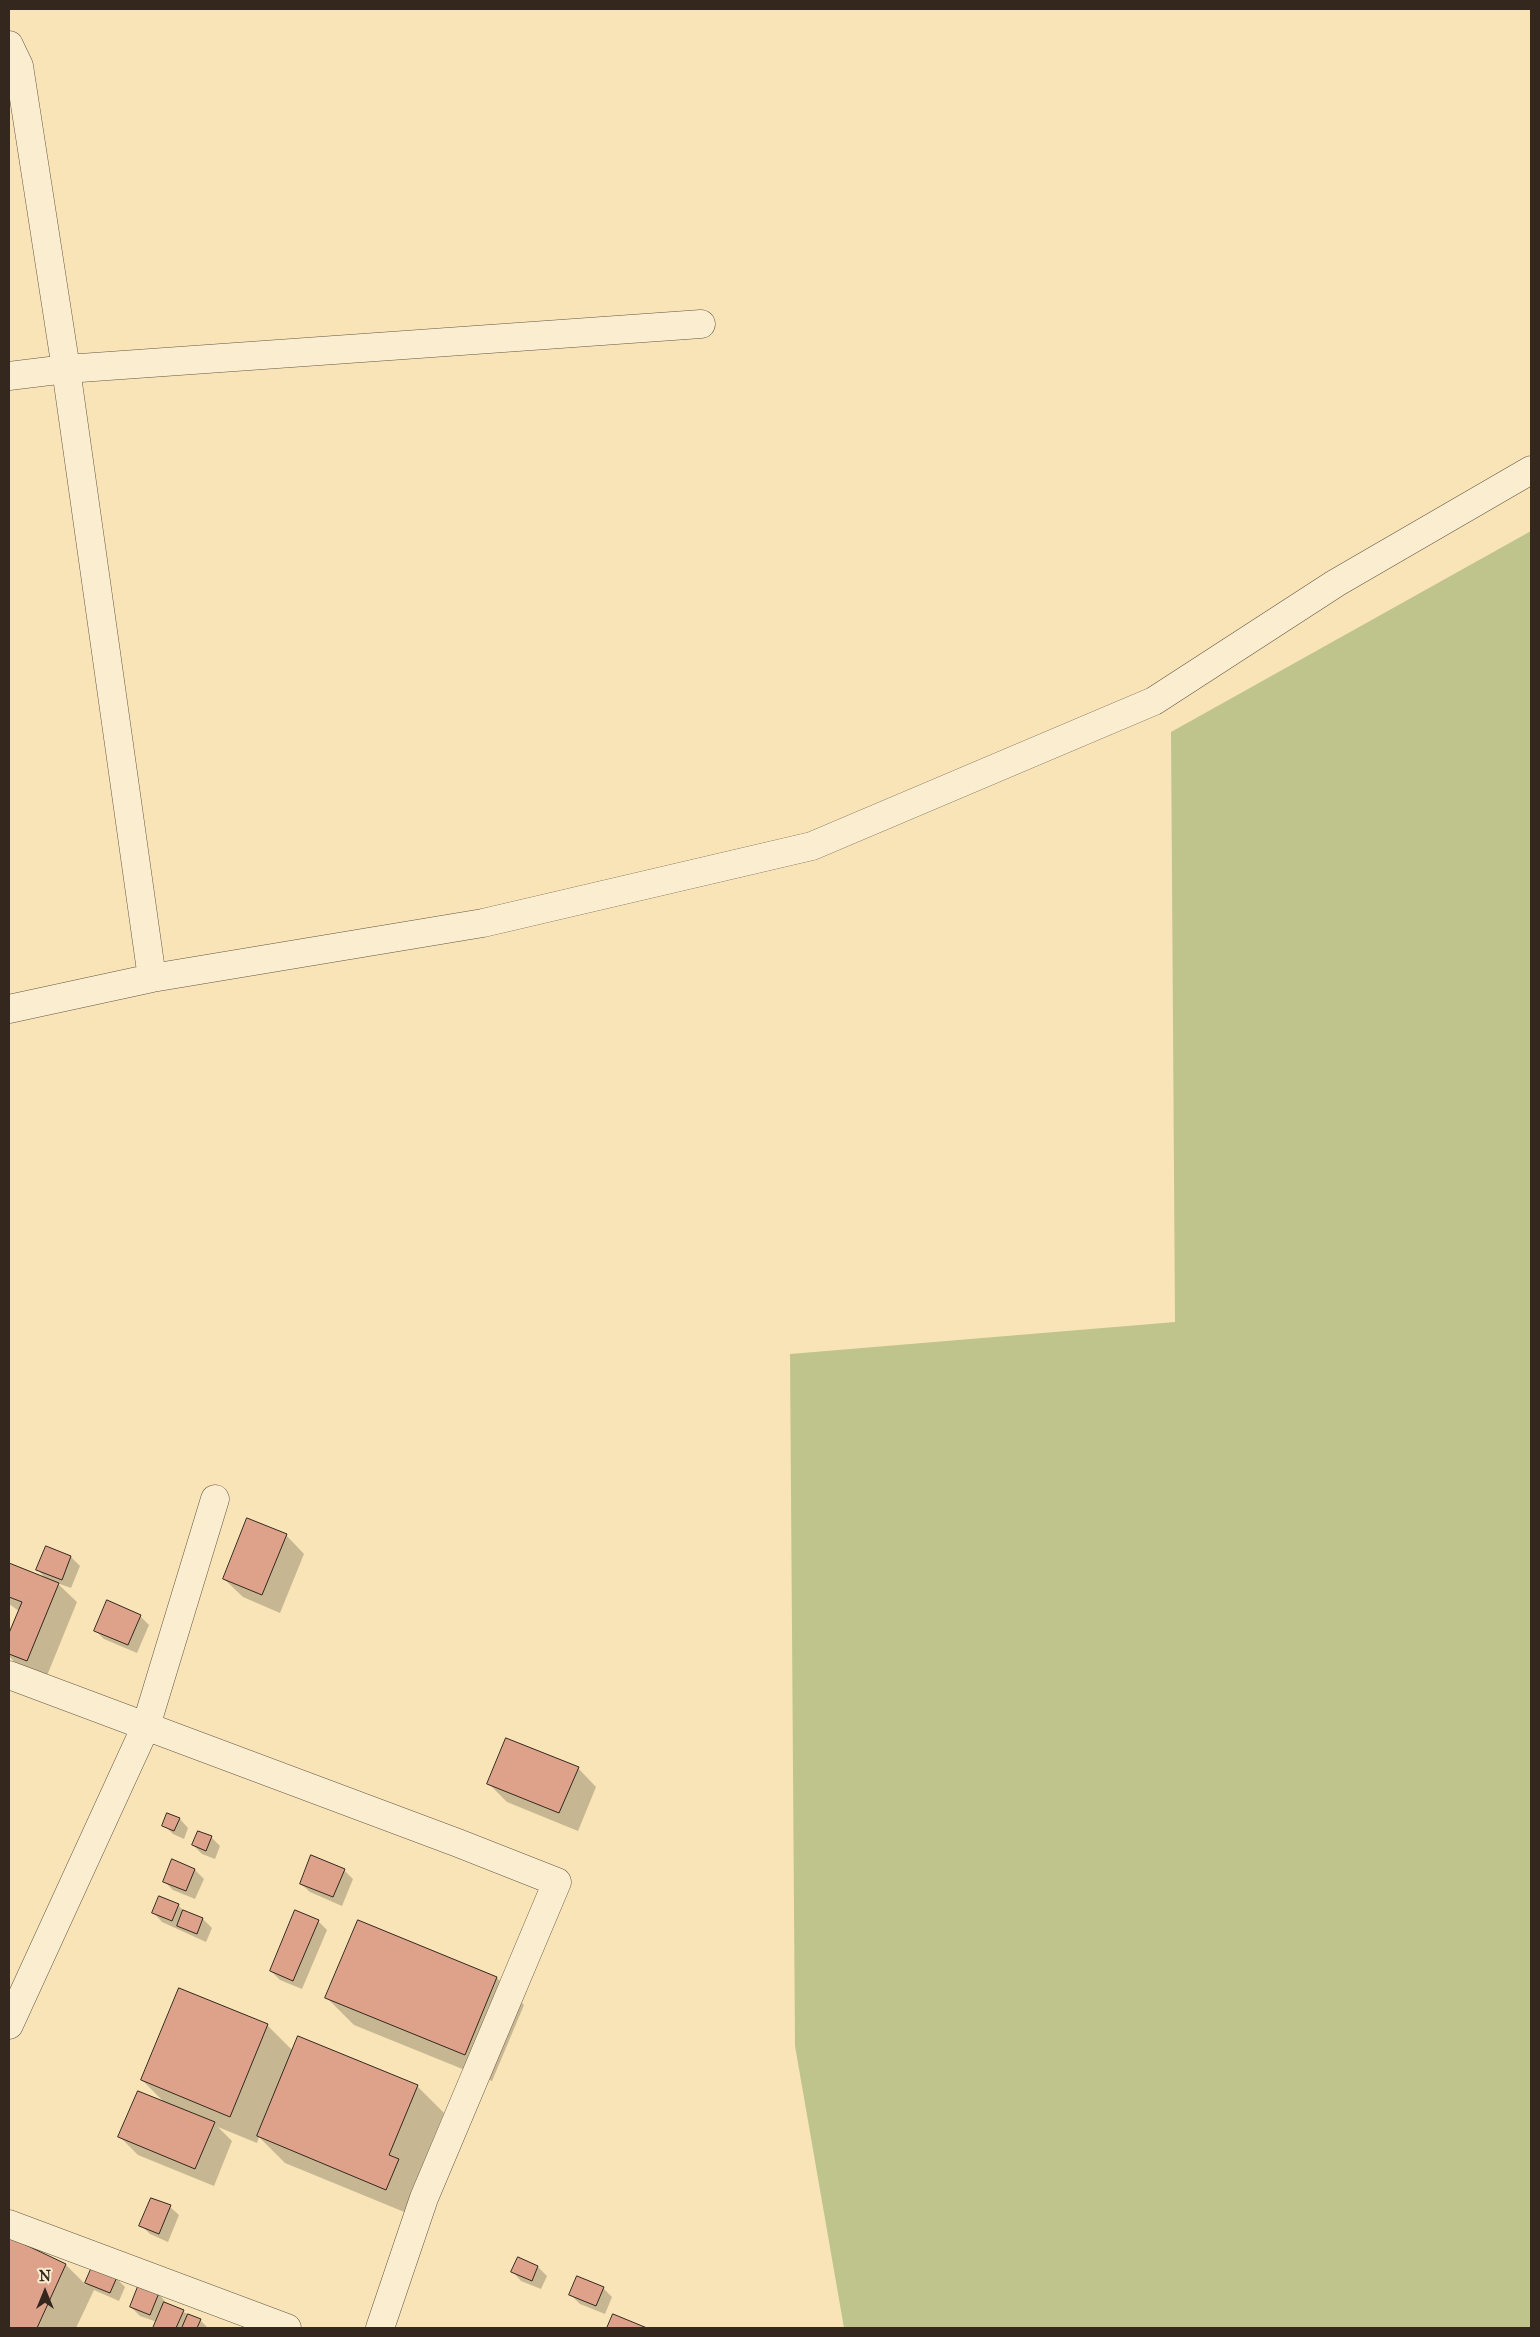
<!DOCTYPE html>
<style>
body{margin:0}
#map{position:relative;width:1540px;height:2337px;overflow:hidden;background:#f9e4b7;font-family:"IM FELL Great Primer",serif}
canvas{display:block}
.frame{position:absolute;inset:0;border:10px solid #33271e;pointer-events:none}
.north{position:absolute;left:20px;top:2267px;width:50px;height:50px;-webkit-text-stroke:4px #fbedd0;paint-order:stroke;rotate:0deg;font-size:14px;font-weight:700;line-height:20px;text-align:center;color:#33271e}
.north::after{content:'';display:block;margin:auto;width:18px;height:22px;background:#33271e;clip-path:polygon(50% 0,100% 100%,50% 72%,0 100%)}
</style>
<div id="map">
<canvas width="1540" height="2337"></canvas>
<div class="frame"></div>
<div class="north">N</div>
</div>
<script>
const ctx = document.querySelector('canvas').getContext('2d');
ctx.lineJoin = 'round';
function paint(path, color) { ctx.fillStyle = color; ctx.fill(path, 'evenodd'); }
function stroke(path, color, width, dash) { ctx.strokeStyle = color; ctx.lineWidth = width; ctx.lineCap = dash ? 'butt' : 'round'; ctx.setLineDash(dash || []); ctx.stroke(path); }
paint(new Path2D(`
 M1531,531V2328H844L795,2046L790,1354L1175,1322L1171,732Z`), '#bfc48d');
paint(new Path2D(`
 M286,1535L304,1554L280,1613L243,1597L224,1579Z
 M47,1547L71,1557L80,1566L71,1588L57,1583L77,1602L46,1678L21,1669L9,1656V1637L19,1611L9,1604V1564L47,1580L38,1570Z
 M140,1616L149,1625L137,1653L104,1639L95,1630Z
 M578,1768L596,1787L578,1831L507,1802L489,1784Z
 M180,1819L188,1828L184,1839L173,1834L164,1825Z
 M211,1837L220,1846L215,1859L202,1854L193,1845Z
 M195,1870L204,1879L195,1899L173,1890L164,1881Z
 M344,1870L353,1879L342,1906L310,1892L301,1884Z
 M178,1905L186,1913L203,1919L212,1928L206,1942L162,1922L154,1913Z
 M318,1921L327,1930L302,1989L280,1980L271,1971Z
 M358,1921L497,1978L524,2005L492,2081L354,2025L327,1998Z
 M267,2025L293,2051L417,2086L444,2113L417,2179L426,2188L414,2216L285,2163L259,2137L257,2143L218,2127L232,2141L214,2186L138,2155L120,2137L166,2104L142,2080Z
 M170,2207L179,2215L168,2242L150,2234L141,2225Z
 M9,2239L66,2265L86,2285L92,2268L116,2278L125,2287L119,2301L94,2290L76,2328H9Z
 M518,2259L538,2267L547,2276L541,2289L521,2281L513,2272Z
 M603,2288L612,2297L605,2314L580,2304L571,2295Z
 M159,2294L167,2304L200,2320L208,2328H155L157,2322L140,2316L131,2307Z`), '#0003');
const building = new Path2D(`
 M247,1518L287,1534L262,1595L223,1579Z
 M46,1546L71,1556L62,1580L36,1570Z
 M9,1563L59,1583L27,1661L9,1654V1633L22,1602L9,1597Z
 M107,1600L141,1615L128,1645L94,1631Z
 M506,1738L579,1767L559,1813L487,1784Z
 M167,1813L180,1818L174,1831L162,1826Z
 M198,1831L212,1836L206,1851L192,1845Z
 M311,1855L345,1869L333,1897L300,1884Z
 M172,1859L195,1869L186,1891L163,1882Z
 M159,1896L179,1904L172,1921L152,1913Z
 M183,1910L203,1918L197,1934L177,1926Z
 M295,1910L319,1920L293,1981L270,1971Z
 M358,1920L497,1977L465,2055L325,1998Z
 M179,1988L268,2024L230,2117L141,2080Z
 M298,2036L418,2085L389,2155L399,2159L386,2190L257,2136Z
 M138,2091L215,2122L195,2169L118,2137Z
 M151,2198L171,2205L159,2234L139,2226Z
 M9,2237L66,2264L37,2328H9Z
 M518,2257L538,2266L532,2281L511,2272Z
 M92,2267L117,2277L110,2293L85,2283Z
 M577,2276L604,2287L596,2306L569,2295Z
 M139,2284L159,2293L150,2315L130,2307Z
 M164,2302L184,2310L176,2328H153Z
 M188,2314L201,2319L197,2328H182Z
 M613,2314L647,2328H607Z`);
paint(building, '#dda289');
stroke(building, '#33271e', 1);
const street = new Path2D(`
 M9,45L19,66L66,369L152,978
 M9,376L66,369L701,324
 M9,1009L152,978L483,923L812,846L1154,701L1336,583L1531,470
 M9,1675L458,1843L557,1882L424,2198L380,2328
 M9,2025L146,1726L215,1499
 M9,2224L287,2328`);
stroke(street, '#645644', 29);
stroke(street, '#fbedd0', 28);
</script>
